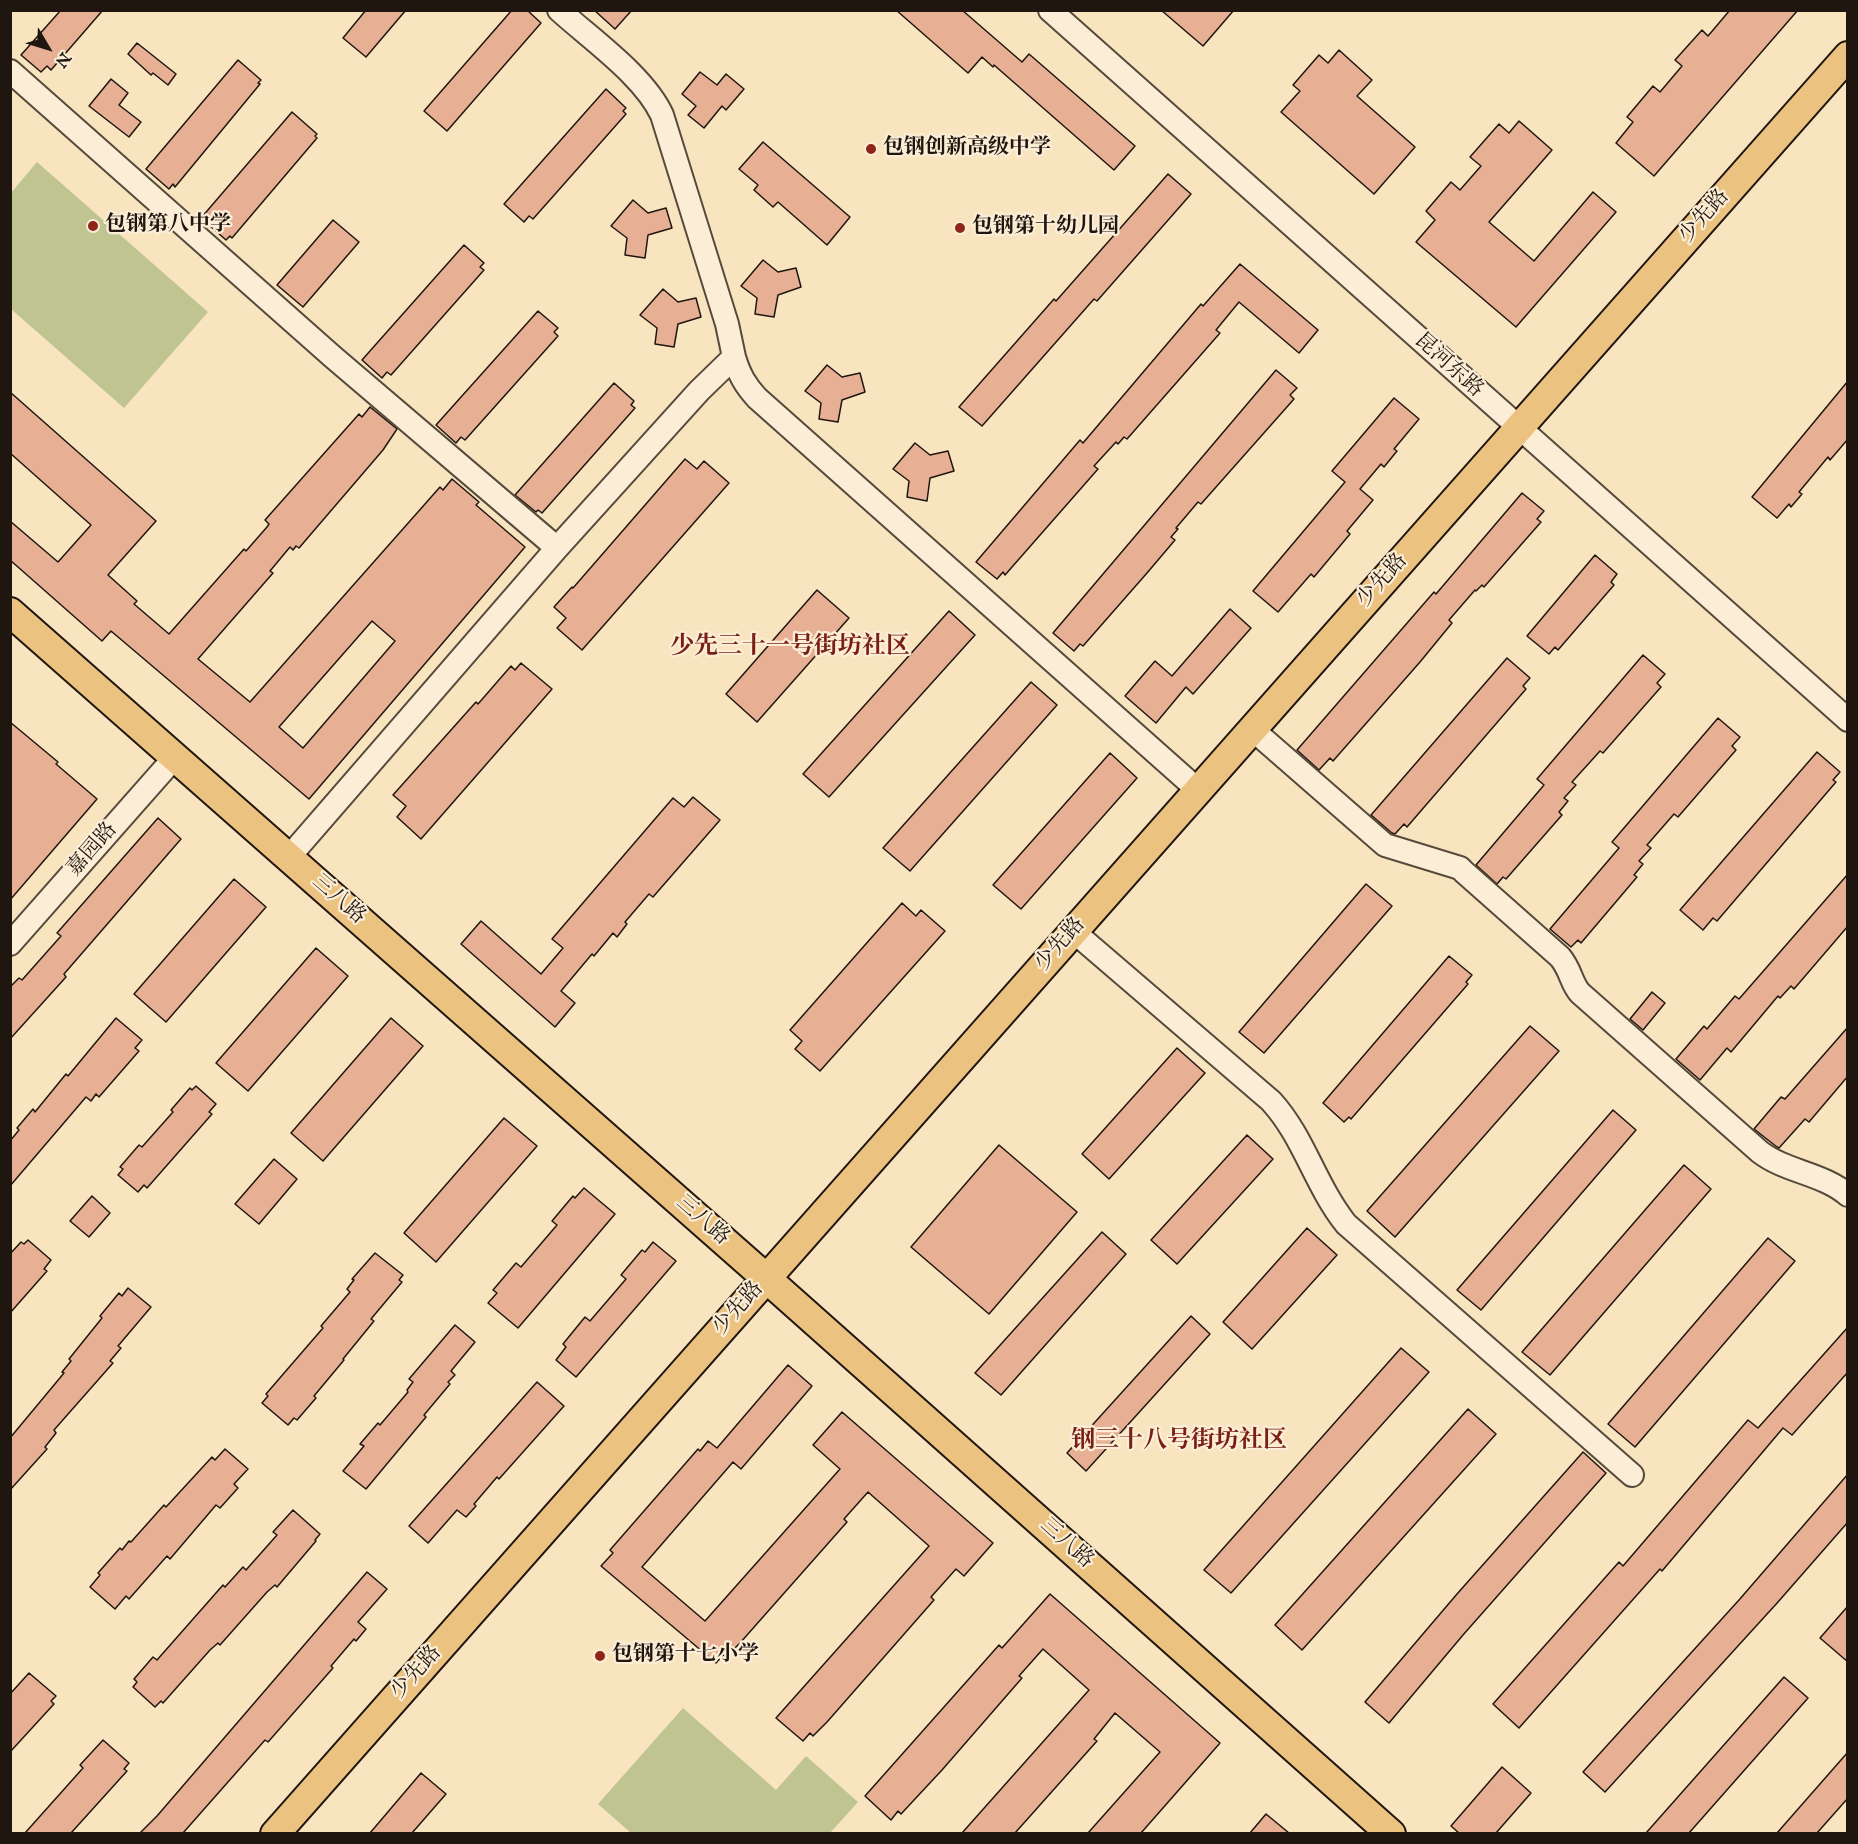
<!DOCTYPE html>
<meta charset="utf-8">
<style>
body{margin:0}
#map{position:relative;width:1858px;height:1844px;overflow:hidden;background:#f9e4c0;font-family:"IM FELL English",serif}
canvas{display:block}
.frame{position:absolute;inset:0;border:12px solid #1f160f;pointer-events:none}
.north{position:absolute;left:18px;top:18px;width:60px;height:60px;-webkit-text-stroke:4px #fbedd6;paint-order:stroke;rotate:128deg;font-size:16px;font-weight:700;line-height:24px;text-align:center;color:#1f160f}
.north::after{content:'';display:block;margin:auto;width:21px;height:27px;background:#1f160f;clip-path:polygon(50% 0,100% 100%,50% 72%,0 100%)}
</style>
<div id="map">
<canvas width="1858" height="1844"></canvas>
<div class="frame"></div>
<div class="north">N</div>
</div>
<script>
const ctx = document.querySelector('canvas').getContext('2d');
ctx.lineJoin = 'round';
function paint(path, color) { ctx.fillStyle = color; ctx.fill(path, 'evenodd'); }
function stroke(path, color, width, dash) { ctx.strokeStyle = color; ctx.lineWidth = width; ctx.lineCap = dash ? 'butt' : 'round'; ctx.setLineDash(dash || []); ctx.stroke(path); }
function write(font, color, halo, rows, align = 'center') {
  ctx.font = font + ' "IM FELL English","Noto Serif SC",serif'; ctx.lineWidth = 4.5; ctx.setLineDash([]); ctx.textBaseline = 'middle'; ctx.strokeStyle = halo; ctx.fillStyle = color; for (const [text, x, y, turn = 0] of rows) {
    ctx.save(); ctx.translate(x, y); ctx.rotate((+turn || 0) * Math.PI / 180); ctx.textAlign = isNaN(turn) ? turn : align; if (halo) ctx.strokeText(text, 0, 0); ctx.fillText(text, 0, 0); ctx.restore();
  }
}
paint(new Path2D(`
 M37,162L208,312L124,408L11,309V193Z
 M683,1708L776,1790L806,1756L858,1802L830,1833H631L598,1804Z`), '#bfc491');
const building = new Path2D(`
 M61,10H103L51,70L47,66L41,72L21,55Z
 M366,10H406L366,57L343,38Z
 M512,10H527L541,23L447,131L424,111Z
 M594,10H632L615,29Z
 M896,10H962L1022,62L1029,54L1135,146L1114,170L994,65L993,67L982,57L968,73Z
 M1161,10H1234L1203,46Z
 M1730,10H1798L1654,176L1616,143L1633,122L1627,117L1653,86L1660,92L1682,66L1675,60L1702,30L1708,36Z
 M137,43L176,74L168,85L153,73L151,75L128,54Z
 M1339,50L1372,80L1357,96L1415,147L1374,194L1281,112L1300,91L1293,85L1319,55L1328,63Z
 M238,60L261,80L258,83L260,84L175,187L173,184L169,189L146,169Z
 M700,72L717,85L726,74L744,89L726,110L722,106L704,128L688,115L696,106L682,94Z
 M111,79L128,93L119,105L141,122L129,137L89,106Z
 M606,89L626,108L623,111L626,114L533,219L529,216L524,222L504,204Z
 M292,112L317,134L315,136L317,138L232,238L230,236L226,240L201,218Z
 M1519,121L1552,150L1489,222L1534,261L1593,192L1616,212L1516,327L1416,242L1435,220L1426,211L1451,182L1460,190L1481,166L1470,157L1499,124L1509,133Z
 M763,142L850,217L827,245L778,202L773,207L754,190L758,185L739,169Z
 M1168,174L1191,194L1097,301L1094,299L982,426L959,407L1054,299L1056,301Z
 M633,200L648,213L666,208L672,228L648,235L645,258L625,255L627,238L611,226Z
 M333,220L359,242L303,307L277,285Z
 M464,245L484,263L480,267L484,270L391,375L387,372L382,378L362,360Z
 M763,260L778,272L796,268L801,287L778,295L774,317L755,314L757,298L741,286Z
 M1240,264L1318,330L1299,353L1239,302L1216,330L1220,333L1127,439L1124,437L1118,444L1116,442L1094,466L1098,469L1005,575L1003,572L997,579L976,562L1080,440L1083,443L1201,304L1203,306Z
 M663,289L678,302L696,298L701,317L678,324L674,347L655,344L657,328L640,315Z
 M538,311L558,328L554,332L558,336L465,440L461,437L456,443L436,425Z
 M827,365L842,377L860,373L865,392L842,400L838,422L819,419L821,403L805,391Z
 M1276,370L1297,388L1290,395L1294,399L1201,504L1198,502L1176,528L1178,529L1171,537L1175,540L1147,573L1083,646L1080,644L1074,651L1053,633Z
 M1848,381V439L1830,460L1828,457L1799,492L1802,494L1791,507L1789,504L1777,518L1752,497Z
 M614,383L634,401L631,405L635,408L542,513L538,510L536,512L515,495Z
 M10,392L156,521L108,575L137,601L134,604L169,634L244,549L246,551L267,527L269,524L265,520L359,414L362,417L370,407L397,429L383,450L299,548L296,546L293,550L290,547L270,571L273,573L198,659L250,702L440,487L443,490L452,479L479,502L476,505L525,547L309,799L111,631L102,641L10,560V521L58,562L91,525L10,453ZM372,621L395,641L303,748L279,727Z
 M1394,398L1419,419L1394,449L1397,451L1384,467L1381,464L1360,489L1373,500L1347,531L1350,534L1314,577L1311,574L1278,612L1253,591L1345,482L1332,471Z
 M915,443L930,455L948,451L954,471L930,478L927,501L907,497L909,481L893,469Z
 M685,459L697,469L704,461L729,483L582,650L557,628L566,618L554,607L572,587L573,588Z
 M1522,493L1544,511L1537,519L1541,522L1484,587L1482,585L1476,591L1475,590L1449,620L1452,623L1420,662L1333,761L1330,758L1319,770L1297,750L1434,592L1436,594Z
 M1595,555L1617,574L1611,582L1614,585L1558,650L1555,647L1549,654L1527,636Z
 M817,590L849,618L757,722L726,694Z
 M1230,609L1251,628L1193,694L1186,687L1156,723L1125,696L1155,661L1172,676Z
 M949,611L975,635L829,797L803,774Z
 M1643,655L1665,674L1657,683L1661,687L1603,753L1600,751L1572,782L1576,785L1564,798L1568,801L1559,812L1562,815L1506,879L1503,877L1497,884L1476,865L1544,785L1537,779Z
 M1507,658L1530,678L1523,686L1526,689L1407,827L1404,824L1395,834L1392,833L1371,815Z
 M521,663L552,689L421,839L397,817L406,806L393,795L476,702L478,704L511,666L515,670Z
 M1031,682L1057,705L910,871L883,848Z
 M1718,718L1740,737L1732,746L1736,750L1678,817L1674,814L1647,845L1651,848L1639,861L1643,864L1634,875L1637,877L1581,943L1578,940L1571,947L1550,929L1619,848L1612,842Z
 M10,722L58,762L56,764L97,799L10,900Z
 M1817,752L1840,772L1833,780L1836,782L1717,921L1713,918L1703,930L1680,910Z
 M1110,753L1137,778L1021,909L993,885Z
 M693,797L720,820L653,897L649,894L625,922L627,924L617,937L613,933L594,956L592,954L561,991L575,1003L555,1027L461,944L481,921L541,974L563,948L552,939L673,798L684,807Z
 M158,818L181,839L64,974L66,977L10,1039V987L19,978L22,980L61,936L57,933Z
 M1848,874V926L1794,989L1791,986L1780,998L1778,996L1731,1052L1727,1048L1700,1080L1676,1059L1704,1026L1707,1029L1735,996L1739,999Z
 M234,879L266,907L166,1022L134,994Z
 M1366,884L1392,906L1264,1053L1239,1032Z
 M902,903L916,916L921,910L945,931L820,1071L795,1049L802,1041L790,1030Z
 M316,948L348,976L248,1091L216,1063Z
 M1449,956L1472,975L1466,982L1468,984L1351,1119L1349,1117L1344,1122L1323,1103Z
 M1652,992L1665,1003L1643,1030L1630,1019Z
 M116,1018L142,1040L135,1048L139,1051L99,1097L96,1094L91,1101L86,1097L10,1186V1141L19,1130L17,1128L33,1109L35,1112L66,1074L68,1076Z
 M391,1018L423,1046L323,1161L291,1133Z
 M1530,1026L1559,1051L1395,1237L1367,1211Z
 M1848,1027V1076L1809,1122L1805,1119L1779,1148L1777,1147L1754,1129L1781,1097L1785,1099Z
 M1177,1048L1205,1073L1109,1179L1082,1154Z
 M196,1086L216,1104L209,1112L212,1114L147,1188L144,1185L138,1192L118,1175L123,1169L120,1167L139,1145L142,1147L173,1112L171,1110L190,1088L192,1090Z
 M1613,1110L1636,1130L1481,1310L1457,1290Z
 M504,1118L537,1146L436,1262L404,1233Z
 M1247,1135L1273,1159L1177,1264L1151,1240Z
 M999,1145L1077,1212L989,1314L911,1247Z
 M274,1159L297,1179L259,1224L235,1204Z
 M1684,1165L1711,1189L1550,1375L1522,1352Z
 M584,1188L615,1214L518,1328L488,1303L497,1293L493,1290L516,1263L521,1267L557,1225L552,1221L573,1196L575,1198Z
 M92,1196L110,1213L89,1237L70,1221Z
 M1307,1228L1337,1255L1252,1349L1223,1322Z
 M1102,1232L1126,1254L1001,1395L975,1373Z
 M1768,1238L1795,1261L1635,1447L1608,1424Z
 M28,1240L51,1260L44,1269L47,1271L10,1313V1254L21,1242L24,1244Z
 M653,1242L676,1261L576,1377L556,1360L566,1347L563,1344L585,1317L590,1321L626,1279L621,1275L642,1250L645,1252Z
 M375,1253L403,1275L399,1280L402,1282L371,1319L374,1321L343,1359L344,1360L314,1396L316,1398L297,1420L294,1418L288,1425L262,1403L268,1396L266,1394L323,1328L321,1326L350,1292L347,1289L354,1280L352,1279Z
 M128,1288L151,1307L118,1346L121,1348L110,1361L113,1363L54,1430L56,1433L45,1447L47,1449L10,1490V1438L64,1373L62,1372L71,1361L69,1359L102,1318L100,1316L119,1293L122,1296Z
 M1191,1316L1210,1334L1086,1471L1067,1453Z
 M455,1325L475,1342L451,1371L455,1375L448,1382L450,1384L424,1415L426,1417L366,1489L343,1471L364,1446L360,1444L378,1423L380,1425L408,1392L407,1390L413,1382L409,1379Z
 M1848,1327V1372L1792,1435L1783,1428L1662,1571L1660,1569L1519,1728L1493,1704L1619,1562L1623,1566L1748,1420L1758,1428Z
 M1401,1348L1429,1372L1231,1593L1204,1570Z
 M788,1365L812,1386L741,1469L733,1462L642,1567L705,1621L840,1469L813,1445L842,1412L993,1543L964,1576L956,1569L931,1597L934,1600L827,1722L813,1736L810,1733L803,1741L776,1718L929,1546L868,1492L844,1519L847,1522L740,1643L726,1657L723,1655L716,1663L601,1566L613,1553L610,1550L698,1449L700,1451L708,1441L717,1448Z
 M537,1382L564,1406L499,1479L497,1477L474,1504L476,1506L466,1517L457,1510L428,1543L409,1526Z
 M1468,1409L1496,1434L1302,1650L1275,1625Z
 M225,1449L248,1469L234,1484L238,1488L220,1508L216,1505L170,1559L167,1556L129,1599L126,1596L115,1609L90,1587L100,1575L98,1573L120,1548L122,1550L129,1541L131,1542L164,1505L166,1507L212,1457L215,1460Z
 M1583,1452L1606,1473L1463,1635L1389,1723L1365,1702L1457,1594Z
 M1848,1474V1522L1778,1602L1605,1792L1583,1772L1739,1600Z
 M293,1510L320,1534L315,1540L316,1541L277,1587L275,1585L267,1592L220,1645L218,1643L210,1650L163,1703L161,1701L155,1707L133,1687L137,1682L134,1679L153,1657L157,1660L223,1585L225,1587L243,1567L246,1570L277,1535L273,1532Z
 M367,1572L387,1589L358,1622L366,1629L356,1641L354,1639L331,1666L333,1668L268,1742L265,1740L183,1833H140L157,1816Z
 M1050,1594L1220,1743L1141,1833H1088L1160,1752L1115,1713L1094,1739L1097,1741L1015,1833H962L1089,1690L1043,1649L1019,1676L1022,1678L942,1770L901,1814L898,1811L891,1820L865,1796L999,1645L1002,1648Z
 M1848,1606V1662L1820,1638Z
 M29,1673L56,1696L51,1701L54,1704L10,1752V1694Z
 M1784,1677L1808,1698L1689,1833H1646Z
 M103,1740L129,1763L124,1769L127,1771L71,1833H25L83,1768L80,1765Z
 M1848,1752V1798L1817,1833H1777Z
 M1502,1767L1531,1793L1496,1833H1459L1451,1826Z
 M421,1773L446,1794L412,1833H370Z
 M1266,1814L1289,1833H1250Z`);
paint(building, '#e7b094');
stroke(building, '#1f160f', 1.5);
const minor = new Path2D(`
 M559,10C592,40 644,76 662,115L727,324L734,357
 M1050,10L1848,720
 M10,71L333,357L557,548
 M1252,729L1385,845L1460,868L1464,872L1560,957C1571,970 1571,983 1580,993L1760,1152C1786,1172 1822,1173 1848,1195
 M289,857L557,548L699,391L734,357C739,374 745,385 757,398L1198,790
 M1073,931L1271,1101C1304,1137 1315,1185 1346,1224L1632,1475
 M10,944L175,757`);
const major = new Path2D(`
 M10,612L766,1278L1391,1834
 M275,1834L1848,56`);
stroke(minor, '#564a3b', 26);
stroke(major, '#1f160f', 32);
stroke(minor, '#fbedd6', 22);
stroke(major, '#ecc280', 28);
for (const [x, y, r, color] of [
 [871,149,6,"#8f2418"],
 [93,226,6,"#8f2418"],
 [960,228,6,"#8f2418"],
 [600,1656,6,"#8f2418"]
]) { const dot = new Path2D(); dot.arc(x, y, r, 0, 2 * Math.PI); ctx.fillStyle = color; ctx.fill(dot); stroke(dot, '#fbedd6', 2); }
write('bold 21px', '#1f160f', '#fbedd6', [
 ["包钢创新高级中学",883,149],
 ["包钢第八中学",105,226],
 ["包钢第十幼儿园",972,228],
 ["包钢第十七小学",612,1656]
], 'left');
write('21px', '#1f160f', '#fbedd6', [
 ["少先路",1705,217,-49],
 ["昆河东路",1448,366,42],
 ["少先路",1383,581,-48],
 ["嘉园路",93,850,-49],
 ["三八路",338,900,41],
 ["少先路",1061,945,-49],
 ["三八路",702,1221,41],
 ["少先路",739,1309,-48],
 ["三八路",1066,1544,42],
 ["少先路",417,1673,-48]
]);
write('bold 24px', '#7a1f14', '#fbedd6', [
 ["少先三十一号街坊社区",790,648],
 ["钢三十八号街坊社区",1179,1442]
]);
</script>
